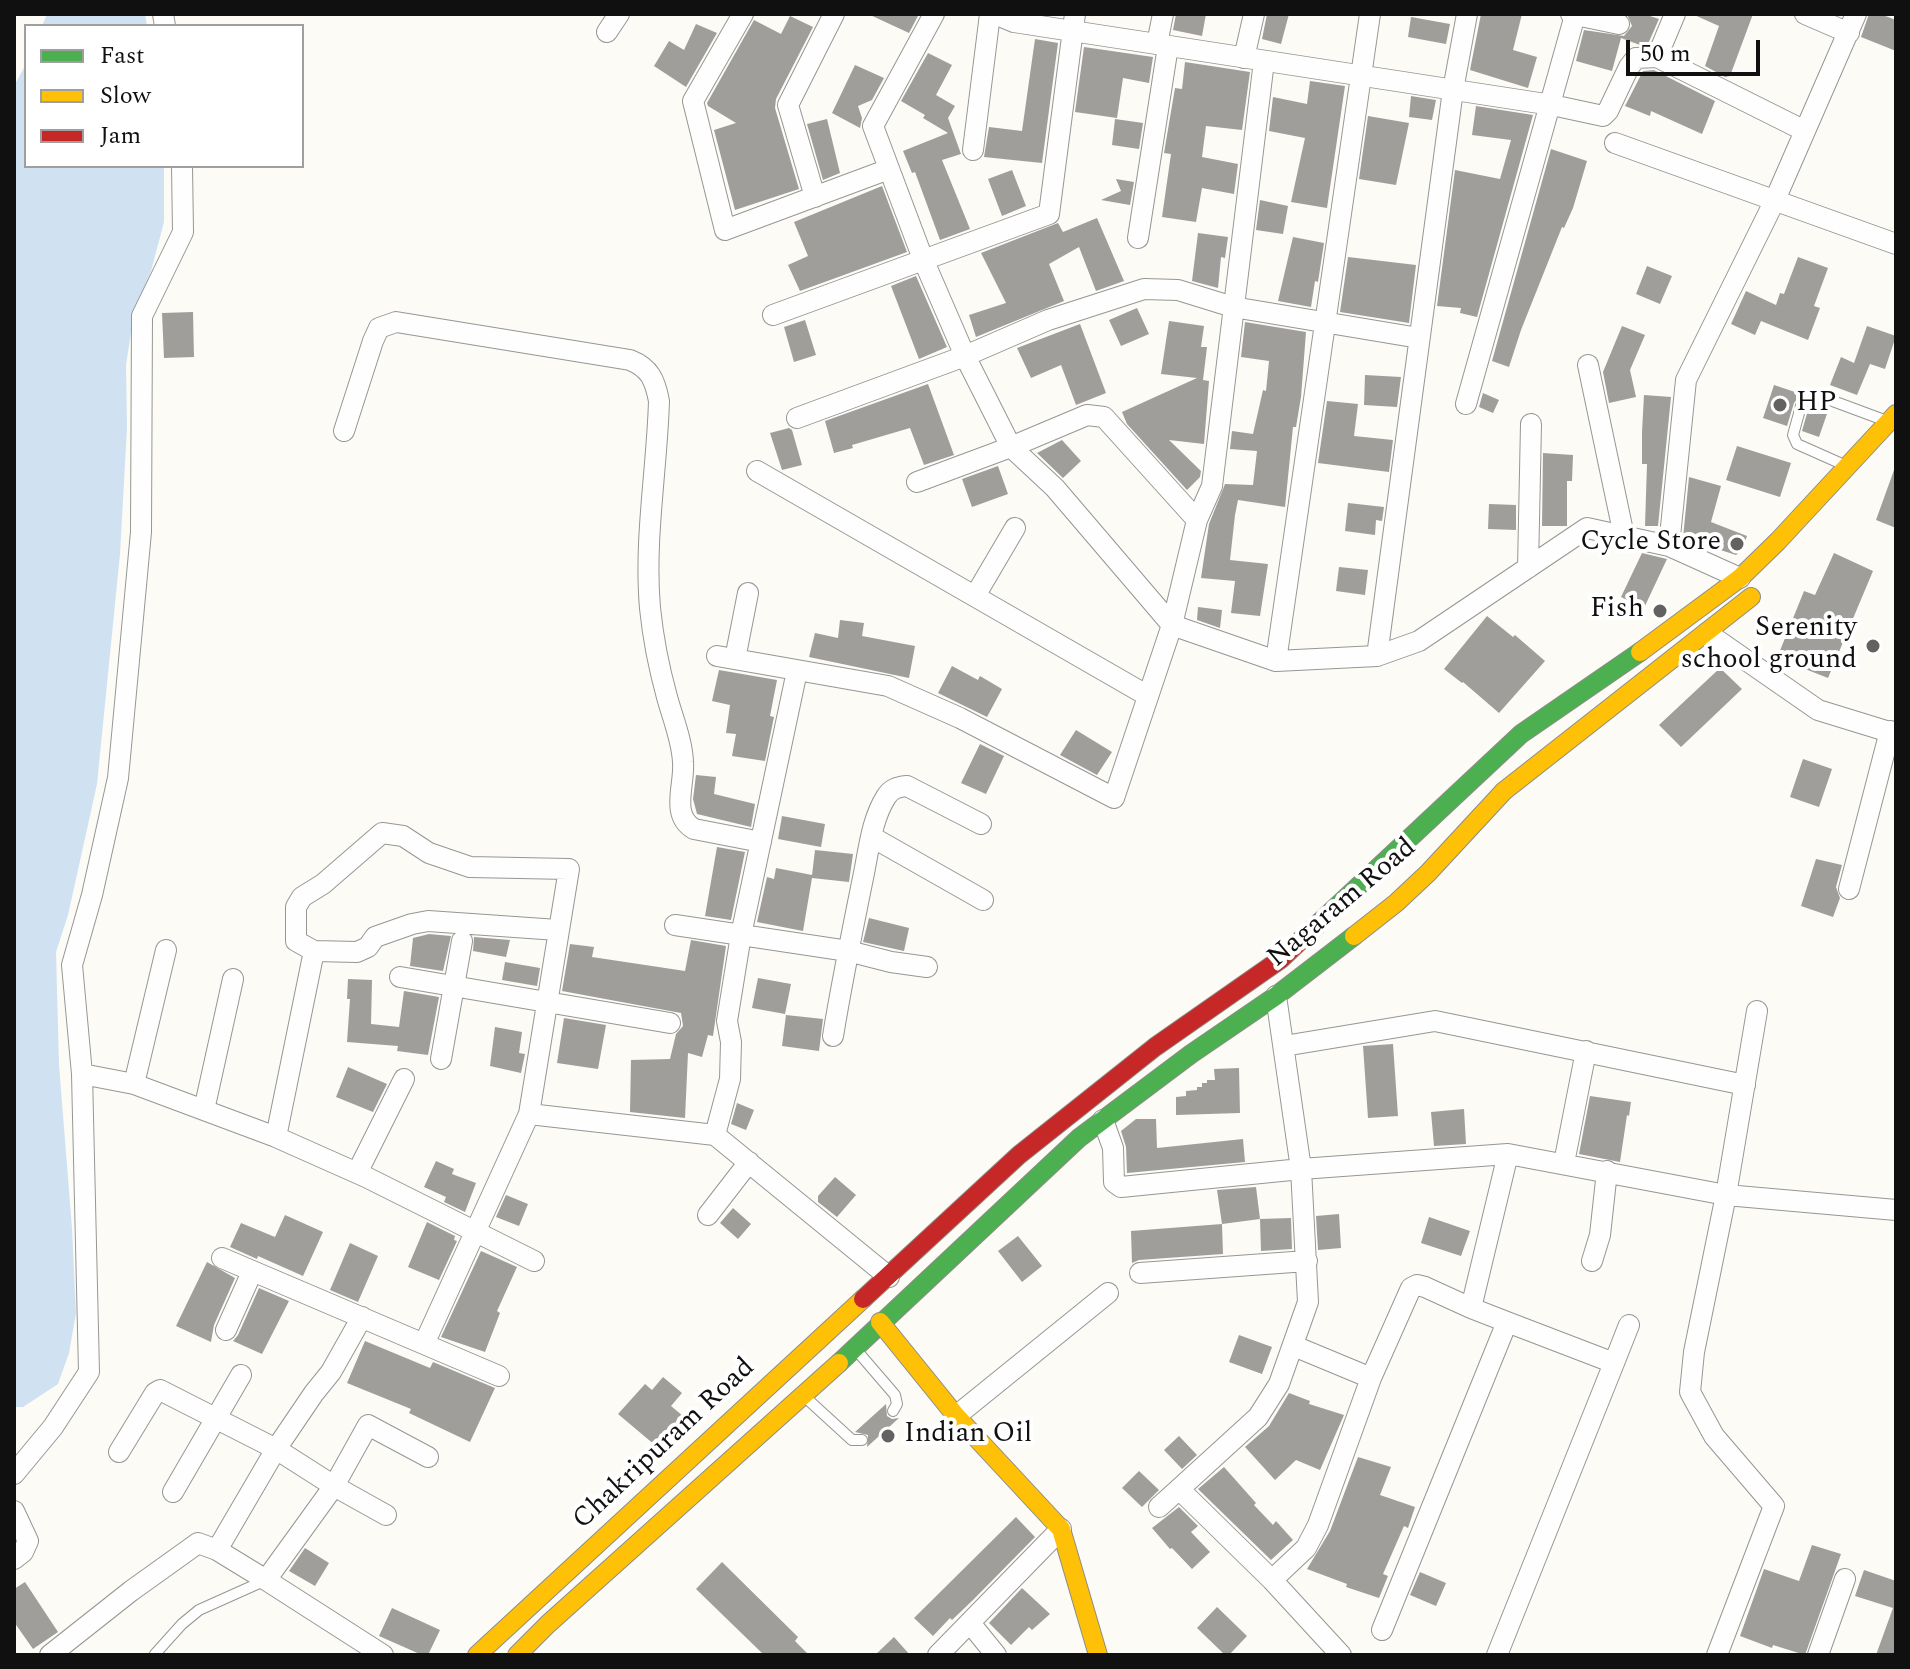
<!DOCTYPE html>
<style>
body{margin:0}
#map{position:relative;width:1910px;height:1669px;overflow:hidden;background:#fcfbf6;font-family:Spectral,serif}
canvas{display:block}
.frame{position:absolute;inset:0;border:16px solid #101010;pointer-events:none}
.legend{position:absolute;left:24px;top:24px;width:280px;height:144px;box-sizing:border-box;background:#fff;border:2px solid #9f9f9f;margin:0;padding:10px 14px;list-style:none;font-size:24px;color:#101010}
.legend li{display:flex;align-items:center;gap:16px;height:40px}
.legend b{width:40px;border:2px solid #9f9f9f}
.scale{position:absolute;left:1626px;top:40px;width:134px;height:36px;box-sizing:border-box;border:4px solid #101010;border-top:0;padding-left:10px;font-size:24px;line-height:28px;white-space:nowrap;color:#101010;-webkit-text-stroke:6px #fff;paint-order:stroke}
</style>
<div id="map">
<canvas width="1910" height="1669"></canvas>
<div class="frame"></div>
<ul class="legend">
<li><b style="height:10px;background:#4caf50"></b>Fast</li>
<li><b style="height:10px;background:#ffc107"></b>Slow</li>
<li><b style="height:10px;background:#c62828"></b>Jam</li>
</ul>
<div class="scale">50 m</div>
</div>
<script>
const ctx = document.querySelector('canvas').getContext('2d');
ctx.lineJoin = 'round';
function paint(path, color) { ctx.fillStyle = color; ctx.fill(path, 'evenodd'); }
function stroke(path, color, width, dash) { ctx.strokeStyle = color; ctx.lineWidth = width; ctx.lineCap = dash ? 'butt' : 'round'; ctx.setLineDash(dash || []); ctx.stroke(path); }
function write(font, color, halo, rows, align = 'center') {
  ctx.font = font + ' Spectral,serif'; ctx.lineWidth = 8; ctx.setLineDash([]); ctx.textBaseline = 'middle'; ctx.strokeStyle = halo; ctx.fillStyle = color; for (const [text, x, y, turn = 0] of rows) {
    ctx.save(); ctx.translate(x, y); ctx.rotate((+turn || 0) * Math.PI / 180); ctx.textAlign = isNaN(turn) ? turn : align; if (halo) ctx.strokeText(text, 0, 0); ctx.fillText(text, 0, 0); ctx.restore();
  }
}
paint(new Path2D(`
 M47,14H145L147,26H42Z
 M26,64V166H164V222L151,271L134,313L126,365L127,428L120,554L97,784L68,915L56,952L59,1065L72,1228L76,1313L69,1353L58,1384L23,1407H14V86Z`), '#d0e1f2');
paint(new Path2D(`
 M868,14H919L909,33Z
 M1176,14H1206L1202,36L1173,30Z
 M1267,14H1289L1281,44L1262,39Z
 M1481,14H1522L1513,50L1537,57L1528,88L1470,70Z
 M1627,14H1644L1659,19L1648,44L1640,45L1621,38L1612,71L1576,61L1584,30L1624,36L1632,26Z
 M1692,14H1753L1730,76L1725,77L1705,66L1719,26Z
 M1869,14H1880L1896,20V51L1861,37Z
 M790,16L813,27L776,99L775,108L799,189L735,210L714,130L736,123L708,106L707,103L754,20L781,34Z
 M1411,17L1450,24L1446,44L1408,37Z
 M696,24L717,33L686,87L654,66L669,41L684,50Z
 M1035,39L1058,43L1042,163L984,157L989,127L1022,131Z
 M1084,47L1153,57L1149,83L1123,78L1117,118L1075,112Z
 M928,53L952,65L936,95L955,106L948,118L961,154L942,160L970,229L940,240L915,172L912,173L903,151L948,133L923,118L925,115L901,101Z
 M1185,62L1250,72L1242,130L1206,126L1202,157L1238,164L1234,194L1202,188L1196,222L1162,217L1171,154L1164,153L1175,88L1182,89Z
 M855,65L884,78L872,100L858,106L862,118L860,128L832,113Z
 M1654,70L1715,101L1702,134L1651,111L1650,116L1625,106L1643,71Z
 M1310,81L1345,86L1327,208L1291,202L1305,138L1269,131L1273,97L1307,104Z
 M1411,96L1436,100L1432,120L1409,117Z
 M1476,106L1533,115L1477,317L1460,313L1461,308L1437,306L1455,170L1500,179L1511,140L1472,135Z
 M1368,116L1409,123L1396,185L1359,179Z
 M827,119L840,173L823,180L807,124Z
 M1115,119L1143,123L1139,149L1112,145Z
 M1551,149L1587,161L1573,208L1564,228L1562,227L1521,330L1509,367L1492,361Z
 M1012,170L1026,206L1002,216L988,179Z
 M1116,179L1134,182L1130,205L1101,200L1121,191Z
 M882,186L907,252L800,291L788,265L808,256L794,222Z
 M1260,200L1288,206L1283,234L1256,230Z
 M1097,218L1124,281L1096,291L1079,247L1049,264L1064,301L976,337L969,315L1006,303L981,253L1058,223L1063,232Z
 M1198,233L1228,237L1225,258L1221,257L1218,288L1192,281Z
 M1293,237L1324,243L1318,282L1315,281L1311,307L1278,301Z
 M1348,257L1416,265L1409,323L1340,312Z
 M1798,257L1828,268L1814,306L1820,308L1808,340L1761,321L1755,335L1731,324L1746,291L1776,305L1780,293L1784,294Z
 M1647,266L1672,276L1660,304L1636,294Z
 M916,276L947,347L919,359L891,286Z
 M1137,308L1149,334L1121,346L1109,320Z
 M193,312L194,357L164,358L162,313Z
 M805,320L816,355L794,362L784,327Z
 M1169,321L1204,326L1201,347H1207L1203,380L1209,381L1204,444L1169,440L1201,471L1200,477L1187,490L1127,424L1122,412L1197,378L1161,374Z
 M1245,322L1306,332L1301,397L1296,427H1293L1285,507L1238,500L1235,515L1230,560L1268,564L1260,616L1231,613L1235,581L1201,578L1209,524L1225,484L1253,485L1257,451L1230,449L1232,431L1253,434L1263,390L1266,391L1269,361L1241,357Z
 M1080,324L1106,393L1076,405L1061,365L1031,378L1017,348Z
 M1622,326L1645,335L1630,370L1636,397L1609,403L1603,372Z
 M1867,326L1896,336L1885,369L1870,364L1857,395L1830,385L1841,357L1854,363Z
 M1365,375L1401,377L1397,407L1364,405Z
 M928,384L954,455L924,465L910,428L852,445L853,448L834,453L825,421Z
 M1774,385L1801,394L1794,403L1787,426L1763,418Z
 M1483,393L1499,400L1493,413L1479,407Z
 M1644,395L1671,397L1658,526H1645L1647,464H1642V432Z
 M1327,401L1358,404L1354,436L1393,440L1389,472L1318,463Z
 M1821,405L1829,408L1819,437L1802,431L1808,410L1812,406Z
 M789,428L792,430L802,465L782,470L770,433Z
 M1062,440L1081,461L1063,478L1037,453Z
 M1737,446L1791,463L1780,497L1726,480Z
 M1543,453L1573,455L1572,481H1567V526H1542Z
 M998,466L1008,494L972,507L962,479Z
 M1894,470H1896V528L1876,520Z
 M1689,477L1721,486L1711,522L1747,536L1742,550L1736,555L1683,538Z
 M1348,503L1384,507L1382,521L1376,520L1375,535L1345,531Z
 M1489,504L1516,505V530L1488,529Z
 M1642,553L1667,559L1644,608L1621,597Z
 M1834,553L1873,571L1828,678L1777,658L1804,591L1815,595Z
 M1339,567L1368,570L1365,595L1336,591Z
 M1198,607L1222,610L1220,628L1197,620Z
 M1487,616L1513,637L1515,635L1545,661L1499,713L1463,682L1462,683L1444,669Z
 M840,620L864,623L862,636L915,646L909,678L809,657L815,633L838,638Z
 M952,666L978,680L980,676L1002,689L987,717L938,693Z
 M1720,668L1742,689L1681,747L1659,725Z
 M719,670L777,680L770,716L774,717L765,761L732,756L736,734L726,733L730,705L712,701Z
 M1076,730L1112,752L1097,775L1060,755Z
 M980,744L1004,756L986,794L961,783Z
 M1803,759L1832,769L1819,807L1790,797Z
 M696,775L716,777L714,794L755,804L751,827L697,814L693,799Z
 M782,816L825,824L821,847L778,839Z
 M717,847L745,852L731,920L705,916Z
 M815,850L853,854L849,882L812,878L803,931L757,922L767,877L774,879L776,868L812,875Z
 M1816,859L1842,865L1836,887L1840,898L1833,917L1801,906Z
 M869,918L909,928L904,951L863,942Z
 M429,934L451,936L443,971L410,966L413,938Z
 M474,937L510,940L506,957L473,951Z
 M691,940L726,946L713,1036L708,1035L702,1057L688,1053L685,1118L630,1112L631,1060L670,1059L676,1034L683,1026L681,1013L562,991L570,944L594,947L592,957L685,971Z
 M505,962L540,968L537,986L502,980Z
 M758,978L791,984L785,1014L752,1008Z
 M348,979L372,980L371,1024L399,1027L404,991L439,997L428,1055L397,1051L398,1046L347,1042L350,999H347Z
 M786,1015L823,1019L819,1051L782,1046Z
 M564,1018L606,1025L598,1069L557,1063Z
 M495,1027L522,1032L519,1053L525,1054L521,1073L490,1066Z
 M1393,1044L1398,1116L1368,1118L1363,1046Z
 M348,1067L387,1084L373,1112L336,1097Z
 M1239,1068L1240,1113L1176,1115V1097L1186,1096V1091L1197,1090V1087H1202V1083H1207V1080H1215L1214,1069Z
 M1590,1096L1631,1102L1629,1116L1627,1115L1620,1162L1579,1154Z
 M737,1103L754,1110L746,1130L731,1124Z
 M1464,1109L1466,1144L1434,1146L1431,1112Z
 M1136,1119H1156L1157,1148L1243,1139L1245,1162L1127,1173L1126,1147L1121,1131Z
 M436,1161L454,1169L452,1174L476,1183L465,1212L444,1202L446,1197L424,1187Z
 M835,1177L856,1195L837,1217L818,1202V1196Z
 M1256,1187L1260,1219L1222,1224L1217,1190Z
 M506,1195L528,1204L519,1226L496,1217Z
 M733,1208L751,1224L738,1239L720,1223Z
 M1339,1214L1341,1248L1318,1250L1316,1216Z
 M285,1215L323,1232L303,1276L258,1256L257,1259L230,1247L241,1223L275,1237Z
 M1429,1217L1470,1231L1461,1256L1421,1243Z
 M1291,1218L1292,1249L1261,1251L1260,1219Z
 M427,1222L455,1236L454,1240L457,1241L439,1280L408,1267Z
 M1222,1224L1223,1254L1139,1260L1132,1263L1131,1231Z
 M1018,1236L1042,1266L1022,1282L998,1251Z
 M350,1243L378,1256L358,1302L330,1290Z
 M481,1251L517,1267L497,1311L500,1313L485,1352L441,1337Z
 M207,1262L235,1278L214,1325L211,1342L176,1326Z
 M259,1288L289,1301L262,1354L233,1341L238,1335Z
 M1239,1335L1272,1347L1262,1374L1229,1362Z
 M365,1341L430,1368L433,1362L495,1388L470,1442L409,1413L411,1409L347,1383Z
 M663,1377L682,1393L671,1406L683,1416L656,1446L618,1414L645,1384L652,1390Z
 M1289,1393L1310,1401L1309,1404L1344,1415L1320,1470L1296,1460L1275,1480L1245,1447L1269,1426Z
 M886,1404L887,1416L892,1419L899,1418L867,1447L868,1435L855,1432Z
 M1179,1436L1197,1455L1182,1469L1164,1450Z
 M1358,1457L1391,1467L1380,1495L1415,1507L1408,1528L1404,1526L1383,1574L1388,1576L1379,1598L1346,1587L1347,1584L1307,1569L1330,1531Z
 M1224,1467L1256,1503L1254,1505L1273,1525L1276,1521L1293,1540L1271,1560L1198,1489Z
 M1139,1471L1159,1490L1142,1507L1122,1488Z
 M1179,1507L1198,1526L1191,1532L1210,1552L1192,1569L1172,1548L1170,1549L1152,1528Z
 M1016,1517L1035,1537L973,1600L952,1620L950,1618L933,1636L914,1618Z
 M1812,1545L1841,1554L1805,1655L1773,1645L1772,1648L1740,1636L1764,1569L1799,1581Z
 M305,1548L329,1563L315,1586L289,1571Z
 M722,1562L798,1637L795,1641L809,1655H764L696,1589Z
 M1864,1570L1896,1581V1655H1876L1893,1608L1855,1596Z
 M1420,1572L1446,1583L1436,1606L1410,1595Z
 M25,1582L58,1632L33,1649L14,1622V1589Z
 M1022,1588L1050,1614L1032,1630L1029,1627L1011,1645L989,1623Z
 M1217,1607L1247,1636L1229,1655H1225L1197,1628Z
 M392,1608L440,1630L428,1655H422L379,1636Z
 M894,1637L910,1655H875Z`), '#a09e9b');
const lane = new Path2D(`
 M1842,464L1797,444L1793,435L1801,406L1808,398L1822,397L1884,420
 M858,1352L895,1395L897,1404L893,1411
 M805,1397L852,1440H862
 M155,1654L182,1624L199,1610L266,1580`);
const street = new Path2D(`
 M163,14L165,26
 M743,14L693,101L725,230L889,169
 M934,14L873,126L923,259L965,356L1011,447L1055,488L1172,625L1276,661L1377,656L1419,641L1587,528L1669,546L1740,578
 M995,14L1014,22L1552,105L1603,116L1608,111L1629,67L1636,58L1657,57L1803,130
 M1571,14L1619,24
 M1805,14L1849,33
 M607,32L619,14
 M1157,44L1163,14
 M1657,57L1675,14
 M1244,58L1254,14
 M1615,143L1896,244
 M973,150L990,14
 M815,197L788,105L834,14
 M1138,238L1168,46
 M773,315L1049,214L1075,14
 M1588,365L1624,536
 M1466,404L1575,15
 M797,418L965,356L1048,320L1144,289L1178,290L1233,307L1419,338
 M344,431L373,341L379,328L396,322L630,360C650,368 655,380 659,401C657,469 644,540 650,608C653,638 659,668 667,697C673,719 682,740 683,762C685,785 670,815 694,829L761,842
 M757,471L1148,696
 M917,482L1011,447L1087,415L1104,417L1197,520
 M1669,546L1686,380L1774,202L1856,14
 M1528,568L1531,424
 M975,596L1015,528
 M1707,633L1818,710L1896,734
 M717,656L888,686L960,718L1114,798L1172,625L1197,520L1212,486L1264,61
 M1377,656L1453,90L1467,14
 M735,659L748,593
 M1276,661L1370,14
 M872,837L983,900
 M1849,889L1890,731
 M675,925L848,951L891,962L927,967
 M166,950L134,1084L276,1137L366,1177L534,1261
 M314,951L357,952L368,947L375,937L412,924L428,921L558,930
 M400,977L670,1023
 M1276,996L1301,1169L1308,1302L1279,1384L1258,1417L1179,1489L1272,1580L1341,1655
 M833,1036C842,981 853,927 864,873C869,848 872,819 886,797C891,789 897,787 907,786L981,824
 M1284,1046L1435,1021L1745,1085
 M441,1059L462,941
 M82,1074L134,1084
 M204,1110L233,979
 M529,1114L715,1135L889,1277
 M1103,1120L1113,1148L1114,1182L1121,1187L1301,1169L1508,1154L1726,1195L1896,1210
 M715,1135L730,1079L731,1042L727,1021L741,935L797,671
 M276,1137L314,951L296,941V907L302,897L323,884L382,833L403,836L429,853L470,867L569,869L529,1114L424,1344
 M1564,1163L1586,1051
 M357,1173L404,1079
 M708,1215L749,1162
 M222,1258L499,1376
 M1592,1261L1600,1235L1607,1171
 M1140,1273L1307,1261
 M226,1330L252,1272
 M1614,1363L1629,1325
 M1371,1378L1411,1288L1417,1285L1425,1287L1471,1308
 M956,1416L1108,1293
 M119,1452L155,1393L160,1390L276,1449L334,1486L266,1580L383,1655
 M14,1474L53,1427L89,1372L82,1074L72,965L92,895L118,778L141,532L142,316L183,232L182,166
 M173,1492L241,1375
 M1159,1507L1179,1489
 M14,1511L28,1541L23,1552L14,1559
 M386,1515L334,1486L368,1425L428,1457
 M217,1550L276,1449L314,1393L331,1372L362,1317
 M1272,1580L1306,1548L1318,1525L1371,1378L1294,1346
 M970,1623L996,1655
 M1382,1630L1507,1322L1471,1308L1508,1154
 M50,1655L131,1591L198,1543L217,1550L266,1580
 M938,1655L1061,1529
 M1497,1655L1614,1363L1507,1322
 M1717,1655L1774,1506L1714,1436L1690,1392L1694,1352L1726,1195L1757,1011
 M1818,1655L1845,1579`);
const fast = new Path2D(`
 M1320,922L1521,734L1640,652
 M839,1363L1079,1138L1191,1054L1276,996L1354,936`);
const slow = new Path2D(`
 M1640,652L1740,578L1778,541L1896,414
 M1354,936L1396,903L1428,873L1504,791L1751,597
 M880,1322L956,1416L1061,1529L1098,1655
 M477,1655L863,1299
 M517,1655L548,1624L839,1363`);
const jam = new Path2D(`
 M863,1299L1019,1155L1155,1047L1281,959L1320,922`);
stroke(lane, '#969694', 12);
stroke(street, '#969694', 22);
stroke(fast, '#8d8c8a', 20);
stroke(slow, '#8d8c8a', 20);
stroke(jam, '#8d8c8a', 20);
stroke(lane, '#fffefe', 10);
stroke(street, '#fffefe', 20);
stroke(fast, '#4caf50', 18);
stroke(slow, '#ffc107', 18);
stroke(jam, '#c62828', 18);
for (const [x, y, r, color] of [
 [1780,405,8,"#636260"],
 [1737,544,8,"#636260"],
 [1660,611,8,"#636260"],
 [1873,646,8,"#636260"],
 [888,1436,8,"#636260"]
]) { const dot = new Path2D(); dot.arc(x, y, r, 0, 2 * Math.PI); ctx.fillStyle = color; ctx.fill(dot); stroke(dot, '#fff', 3); }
write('28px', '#101010', '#fff', [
 ["HP",1796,405,"left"],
 ["Cycle Store",1721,544],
 ["Fish",1644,611],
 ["Serenity",1857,630],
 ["school ground",1857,662],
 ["Indian Oil",904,1436,"left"]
], 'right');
write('28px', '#101010', '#fff', [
 ["Nagaram Road",1343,904,-40],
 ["Chakripuram Road",665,1445,-43]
]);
</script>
